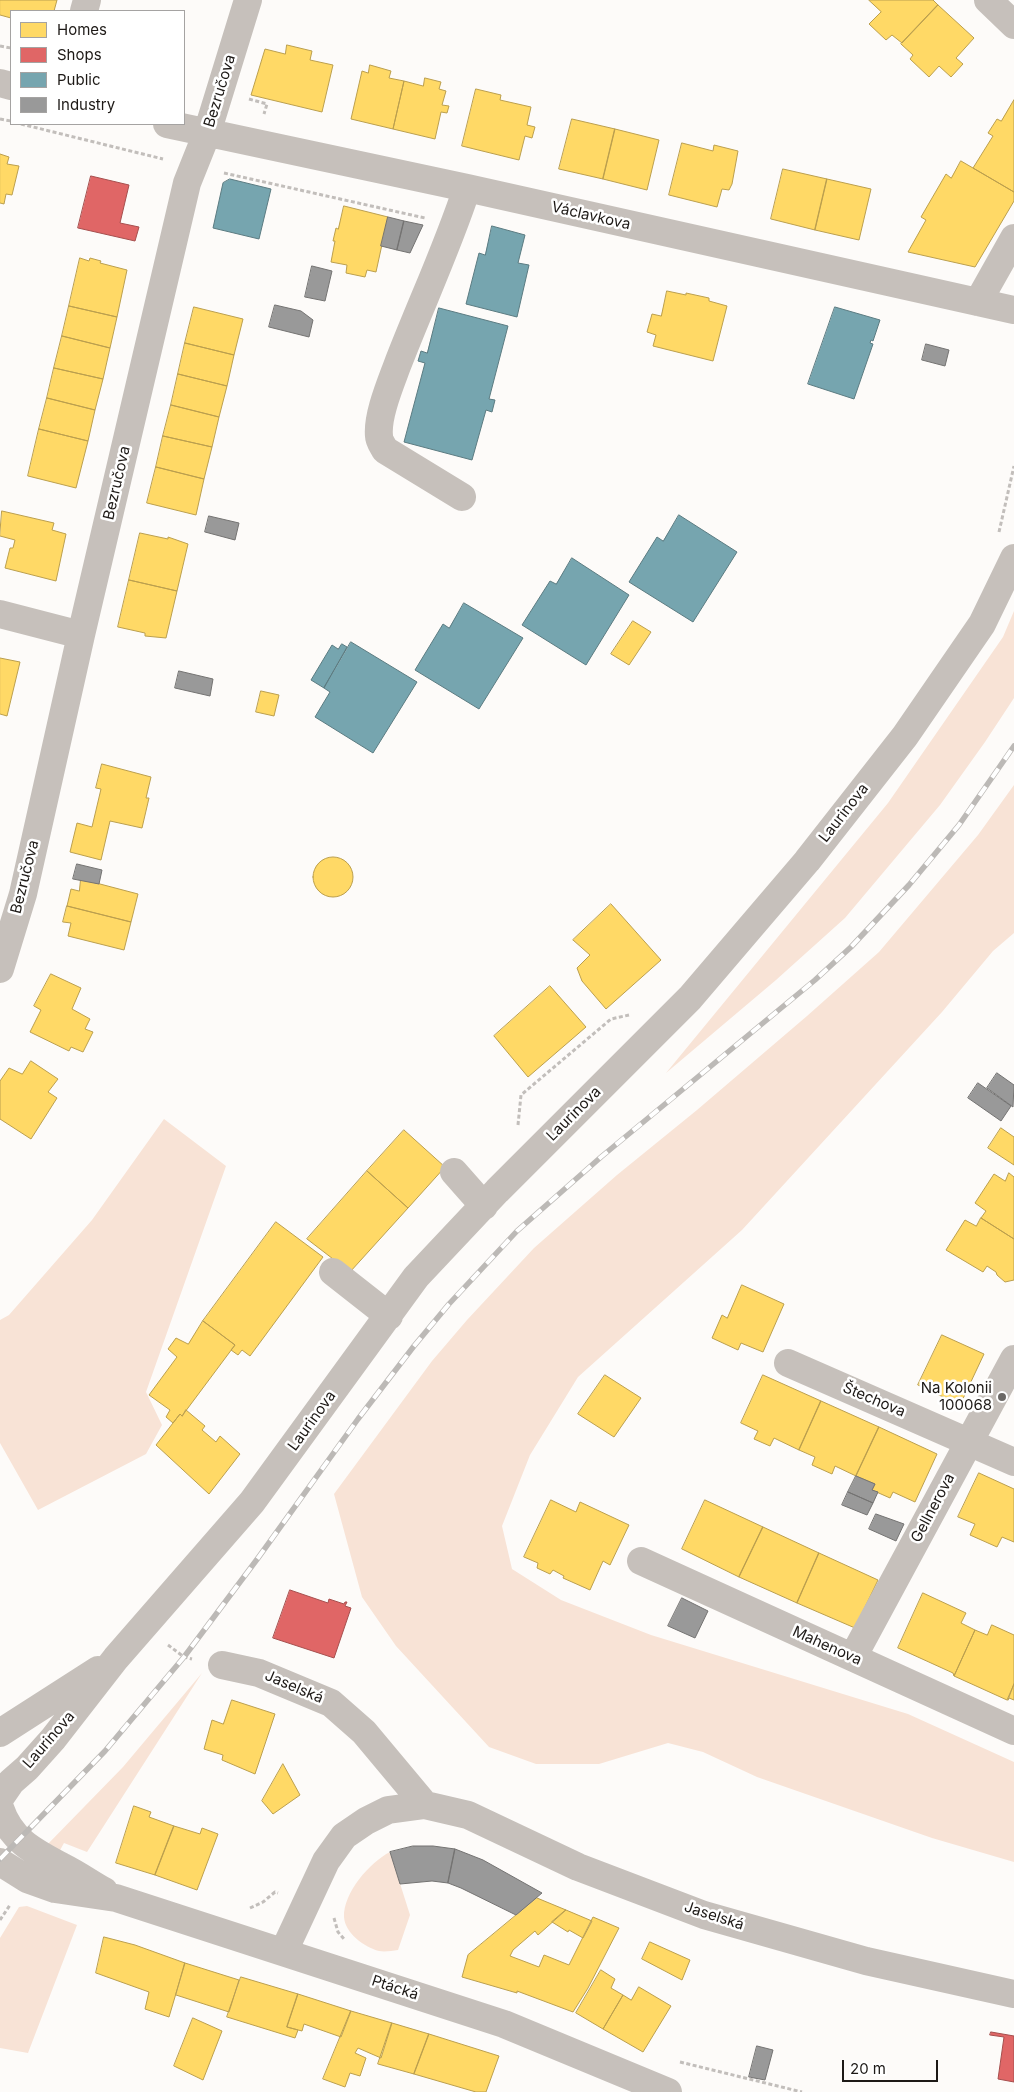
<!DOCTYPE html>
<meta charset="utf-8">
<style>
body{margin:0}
#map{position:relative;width:1014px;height:2092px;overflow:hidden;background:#fdfbf9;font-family:Inter,sans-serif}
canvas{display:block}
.legend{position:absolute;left:10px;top:10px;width:175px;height:115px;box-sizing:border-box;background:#fff;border:1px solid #a5a3a2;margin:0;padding:6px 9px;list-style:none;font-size:15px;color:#1d1916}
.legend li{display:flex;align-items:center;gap:10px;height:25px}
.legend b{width:25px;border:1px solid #a5a3a2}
.scale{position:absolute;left:842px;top:2060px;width:96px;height:22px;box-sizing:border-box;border:2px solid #1d1916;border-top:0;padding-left:6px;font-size:15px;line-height:18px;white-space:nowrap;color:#1d1916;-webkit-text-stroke:4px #fff;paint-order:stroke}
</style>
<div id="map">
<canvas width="1014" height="2092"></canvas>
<ul class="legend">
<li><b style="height:14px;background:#ffd966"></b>Homes</li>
<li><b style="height:14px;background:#e06666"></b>Shops</li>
<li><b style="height:14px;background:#76a5af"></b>Public</li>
<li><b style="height:14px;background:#999"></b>Industry</li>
</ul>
<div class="scale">20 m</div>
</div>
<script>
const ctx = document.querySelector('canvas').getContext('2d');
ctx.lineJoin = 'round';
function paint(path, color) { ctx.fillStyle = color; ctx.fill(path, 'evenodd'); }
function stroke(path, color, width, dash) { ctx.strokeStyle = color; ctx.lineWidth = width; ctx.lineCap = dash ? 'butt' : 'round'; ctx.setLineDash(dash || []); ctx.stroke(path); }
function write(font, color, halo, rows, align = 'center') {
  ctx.font = font + ' Inter,sans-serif'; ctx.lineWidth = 5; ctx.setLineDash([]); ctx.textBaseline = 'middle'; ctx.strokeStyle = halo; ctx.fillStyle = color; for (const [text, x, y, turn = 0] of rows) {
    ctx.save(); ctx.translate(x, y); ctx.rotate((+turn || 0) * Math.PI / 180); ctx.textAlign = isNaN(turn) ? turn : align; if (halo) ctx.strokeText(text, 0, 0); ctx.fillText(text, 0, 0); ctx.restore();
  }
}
paint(new Path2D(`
 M1014,611V698L985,742L940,805L845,918L776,980L666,1073L888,803L1003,637Z
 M1014,785V933L993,951L942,1012L742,1230L578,1377L530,1455L502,1526L512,1569L561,1600L651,1635L908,1714L1014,1762V1862L932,1838L757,1777L703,1752L668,1743L599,1764H536L489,1747L396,1646L362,1597L334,1494L432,1361L467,1320L534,1248L617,1175L697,1110L807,1016L879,952L978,835Z
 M164,1119L226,1166L146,1392L162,1425L146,1454L38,1510L0,1443V1320L9,1315L92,1220Z
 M202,1673L87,1852L64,1843L59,1852L45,1847L123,1767Z
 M390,1852L410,1915L398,1950C392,1951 384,1952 379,1951C364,1947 345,1933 344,1917C343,1893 370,1862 390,1852Z
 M27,1906L77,1925L28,2053L0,2048V1938L19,1907Z`), '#f8e3d6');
const homes = new Path2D(`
 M0,0H57L54,11H11V18L0,15Z
 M869,0H933L938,5L902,43L892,35L886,40L869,24L881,12Z
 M938,5L974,38L956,58L963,64L951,77L939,66L929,77L910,59L913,55L901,44Z
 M287,45L312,51L310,60L333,65L322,112L251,95L265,49L285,54Z
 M370,65L391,71L389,78L404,81L393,129L351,119L362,71L368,73Z
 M425,78L441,82L439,89L446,91L442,105L449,106L447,113L441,112L435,139L393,129L404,81L423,86Z
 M476,89L501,95L500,100L531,107L527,125L535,127L532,138L525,136L519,160L462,146Z
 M1014,100V192L973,168L993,136L988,133L997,119L1001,121Z
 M572,119L615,129L603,179L559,169Z
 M615,129L659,140L647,190L603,179Z
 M682,143L713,151L714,145L738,151L732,184L729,190L722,189L717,207L669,195Z
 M0,154L9,157L7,164L19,166L12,195L6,194L4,204L0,203Z
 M961,161L1014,192V201L975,267L908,252L926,220L921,217L946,174L951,178Z
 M783,169L827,179L815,230L771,219Z
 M827,179L871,189L859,240L815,230Z
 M344,206L388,217L376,272L367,270L365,277L346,273L347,265L331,262L335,241H333L336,228L338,229Z
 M80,258L89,261L90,258L101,261L100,263L127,270L117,317L69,306Z
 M667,291L686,295V293L709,298V301L727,306L713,361L653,346L656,335L647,332L652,314L661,316Z
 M69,306L117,317L110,348L62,336Z
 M194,307L243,319L234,355L185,343Z
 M62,336L110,348L103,379L54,368Z
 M185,343L234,355L227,386L178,374Z
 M54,368L103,379L95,410L47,398Z
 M178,374L227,386L219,417L171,405Z
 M47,398L95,410L88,441L39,429Z
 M171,405L219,417L212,447L163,436Z
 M39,429L88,441L76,488L28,476Z
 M163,436L212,447L204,479L156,467Z
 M156,467L204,479L196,515L147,503Z
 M2,511L54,523L52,530L66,534L56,581L5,568L10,548H13L15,540L0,536Z
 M140,533L168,539V537L188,544L177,591L129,580Z
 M129,580L177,591L166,638L145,636V633L118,627Z
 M633,621L651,632L629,665L611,654Z
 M0,658L20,662L7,716L0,714Z
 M261,691L279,695L274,716L256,712Z
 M102,764L151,777L146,798H149L142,828L110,821L101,860L70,852L77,823L92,827L101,789L96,788Z
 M313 877a20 20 0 1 1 40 0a20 20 0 1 1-40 0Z
 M81,879L138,894L131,922L67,906L71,889L79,891Z
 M611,904L661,960L606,1009L582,981L577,968L590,955L573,940Z
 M67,906L131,922L124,950L68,936L71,923L63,922Z
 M51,974L81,988L72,1009L90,1019L85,1029L93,1032L83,1052L71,1047L69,1051L30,1032L41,1010L34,1006Z
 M550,986L586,1027L528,1077L494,1036Z
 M31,1061L58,1079L48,1092L57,1098L31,1139L0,1119V1081L9,1068L22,1074Z
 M1001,1128L1014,1137V1165L988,1148Z
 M404,1130L445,1167L408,1208L367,1171Z
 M367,1171L408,1208L350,1272L307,1239Z
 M1009,1173L1014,1177V1239L981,1218L986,1211L975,1203L994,1174L1005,1181Z
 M981,1218L1014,1239V1280L1005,1282L997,1275L996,1272L987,1266L983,1272L946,1250L965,1220L976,1226Z
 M276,1222L323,1257L250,1356L242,1350L238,1355L231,1350L235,1345L203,1321Z
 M742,1285L784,1304L763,1352L741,1343L738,1350L712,1338L722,1315L727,1318Z
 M203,1321L235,1345L182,1416L180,1414L173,1423L166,1417L170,1410L149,1395L177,1357L168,1349L176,1338L188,1344Z
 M942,1335L984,1354L960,1405L918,1385Z
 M605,1375L641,1398L614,1437L578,1414Z
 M763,1375L821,1401L799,1450L774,1438L770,1446L754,1439L758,1431L741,1423Z
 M821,1401L879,1427L856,1476L835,1466L832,1474L812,1465L815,1457L799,1450Z
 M186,1410L205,1426L202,1430L216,1442L220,1436L240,1454L209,1494L156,1445L180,1414L182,1416Z
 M879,1427L937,1454L915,1502L893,1492L890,1498L872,1490L875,1484L856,1476Z
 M979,1473L1014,1489V1542L1002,1537L997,1547L970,1535L975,1524L958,1517Z
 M551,1500L576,1512L580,1502L629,1525L610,1565L603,1561L590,1590L563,1578L564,1576L553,1570L550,1574L537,1568L538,1563L524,1557Z
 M705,1500L763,1527L739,1577L682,1549Z
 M763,1527L819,1553L797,1603L739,1577Z
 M819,1553L878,1580L855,1628L797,1603Z
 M923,1593L966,1613L961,1623L975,1630L954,1676L953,1673L898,1648Z
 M992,1625L1014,1635V1684L1007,1700L954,1676L975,1630L987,1635Z
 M1014,1684V1700L1009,1698L1008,1700Z
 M232,1700L275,1714L255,1774L222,1760L223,1755L204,1749L212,1720L223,1724Z
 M283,1764L300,1795L273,1814L262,1801Z
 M134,1806L151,1812L149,1817L174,1826L155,1875L116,1863Z
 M174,1826L200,1834L202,1828L218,1834L197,1890L155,1875Z
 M537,1898L566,1910L538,1935L535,1931L513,1950L510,1956L539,1967L544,1955L569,1965L593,1917L619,1928L588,1988L573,2012L517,1991V1993L462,1977L468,1955Z
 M566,1910L592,1921L583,1938L569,1930L568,1932L552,1922Z
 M104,1937L135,1945L185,1963L169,2017L145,2009L149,1992L96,1973Z
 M650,1942L690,1960L682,1980L642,1959Z
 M185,1963L239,1980L229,2012L176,1995Z
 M601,1970L615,1979L611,1988L623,1995L603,2029L576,2013Z
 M241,1977L298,1994L287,2027L298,2030L295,2038L227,2017Z
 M639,1987L671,2006L643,2052L603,2029L623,1995L631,2000Z
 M298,1994L351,2011L341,2037L304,2024L302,2031L287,2027Z
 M351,2011L392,2023L381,2058L358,2048L355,2053L366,2058L360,2076L350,2073L345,2087L323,2079Z
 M193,2018L222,2031L203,2080L174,2066Z
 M392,2023L429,2034L414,2074L378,2064Z
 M429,2034L499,2056L486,2092H476L414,2074Z`);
paint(homes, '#ffd966');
stroke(homes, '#bb9f4e', 1);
const shops = new Path2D(`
 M91,176L129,185L120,223L139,227L135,241L78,228Z
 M290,1590L328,1603L329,1599L344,1604L345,1602H347L345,1606L351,1608L334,1658L273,1638Z
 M991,2032L1014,2036V2082L998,2079L1004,2037L990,2035Z`);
paint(shops, '#e06666');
stroke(shops, '#a64f4e', 1);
const public = new Path2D(`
 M230,179L271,189L259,239L213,228L223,183Z
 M492,226L525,235L518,263L529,265L517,317L466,304L479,253L485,255Z
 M835,307L880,320L873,341L871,340L870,343L873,344L854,399L808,384Z
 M439,308L508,326L489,399L495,400L492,412L486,410L472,460L404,442L425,363L418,361L421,351L427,353Z
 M679,515L737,552L693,622L629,582L657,537L663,541Z
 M572,558L629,595L586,665L522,625L550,581L556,584Z
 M464,603L523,638L479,709L415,670L443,624L449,628Z
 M351,642L417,682L373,753L315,717L330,692L324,688Z
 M342,644L347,647L324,688L311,680L332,645L338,649Z`);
paint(public, '#76a5af');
stroke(public, '#5b7b81', 1);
const industry = new Path2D(`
 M388,217L404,221L397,250L381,246Z
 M404,221L423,225L410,253L397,250Z
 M312,266L332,271L325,301L305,297Z
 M275,305L301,311L313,320L309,337L269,327Z
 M926,344L949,350L945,366L922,360Z
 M209,516L239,523L235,540L205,532Z
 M179,671L213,679L210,696L175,688Z
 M77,864L102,870L99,884L73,879Z
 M997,1073L1014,1085L1013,1107L987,1088Z
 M978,1083L1011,1106L1001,1121L968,1098Z
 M856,1476L875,1484L872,1490L878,1492L873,1503L848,1492Z
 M848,1492L873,1503L867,1515L842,1505Z
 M876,1514L904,1524L896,1541L869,1529Z
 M682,1598L708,1611L695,1638L668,1626Z
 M413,1846H433L455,1849L448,1883L432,1881L400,1884L390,1852Z
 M455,1849L483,1860L542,1893L516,1915L461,1888L448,1883Z
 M757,2046L773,2050L765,2080L749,2077Z`);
paint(industry, '#999');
stroke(industry, '#747372', 1);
stroke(new Path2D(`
 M0,46L11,48
 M249,99L267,104L264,114
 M0,119L11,121
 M21,124L163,159
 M224,173L425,218
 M999,532L1014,466
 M518,1125L521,1095L611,1019L629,1015
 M168,1645L184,1657L192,1659
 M250,1908L263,1902L275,1892L278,1893
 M334,1918L338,1932L344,1939
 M0,1920L10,1905
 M680,2062L802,2092`), '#c2bebb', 3, [4, 2.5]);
stroke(new Path2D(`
 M988,0L1014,25
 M84,11L87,0
 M0,83L11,86
 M167,124L467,188L1014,310
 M978,302L1014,238
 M462,497L385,450C383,446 379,441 379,436C377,416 390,385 397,366C420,306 447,249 467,188
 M0,614L81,635
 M0,969L23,894L81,635L187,183L207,133L248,0
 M454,1172L484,1206
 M333,1272L389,1316
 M788,1363L1014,1462
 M641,1561L1014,1731
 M853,1657L1014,1359
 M222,1665L259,1673L331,1703L364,1732L425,1805
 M0,1733L98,1670
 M0,1798L11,1782L27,1768L53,1739L116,1658L252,1502L416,1277L497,1191L690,998L807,861L905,736L982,624L1014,558
 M0,1808C11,1841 35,1852 63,1867C77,1874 90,1883 104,1891
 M0,1862L27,1879L55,1889L116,1898L504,2024L668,2092
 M284,1951L326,1861L344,1836L366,1821L388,1810L425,1805L468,1815L578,1867L704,1915L866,1961L1014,1994`), '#c6c0bb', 28);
const rail = new Path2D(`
 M0,1859L105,1751L184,1657L258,1558L358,1419L414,1346L449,1304L517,1231L601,1157L815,980L851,947L909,885L959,825L1014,746`);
stroke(rail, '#bcb9b6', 5.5);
stroke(rail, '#fff', 4, [11]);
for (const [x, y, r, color] of [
 [1002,1397,5,"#6b6865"]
]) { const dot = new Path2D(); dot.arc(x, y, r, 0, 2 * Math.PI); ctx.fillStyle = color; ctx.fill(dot); stroke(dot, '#fff', 2); }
write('15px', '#1d1916', '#fff', [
 ["Bezručova",220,91,-73],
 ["Václavkova",591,216,13],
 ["Bezručova",117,483,-77],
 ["Laurinova",844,813,-52],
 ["Bezručova",25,877,-76],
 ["Laurinova",574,1114,-45],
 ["Štechova",874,1400,23],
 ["Laurinova",312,1421,-54],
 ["Gellnerova",933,1508,-62],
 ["Mahenova",827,1646,24],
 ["Jaselská",294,1687,23],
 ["Laurinova",49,1740,-49],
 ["Jaselská",714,1916,18],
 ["Ptácká",395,1988,18]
]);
write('15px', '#1d1916', '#fff', [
 ["Na Kolonii",992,1388],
 ["100068",992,1405]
], 'right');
</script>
